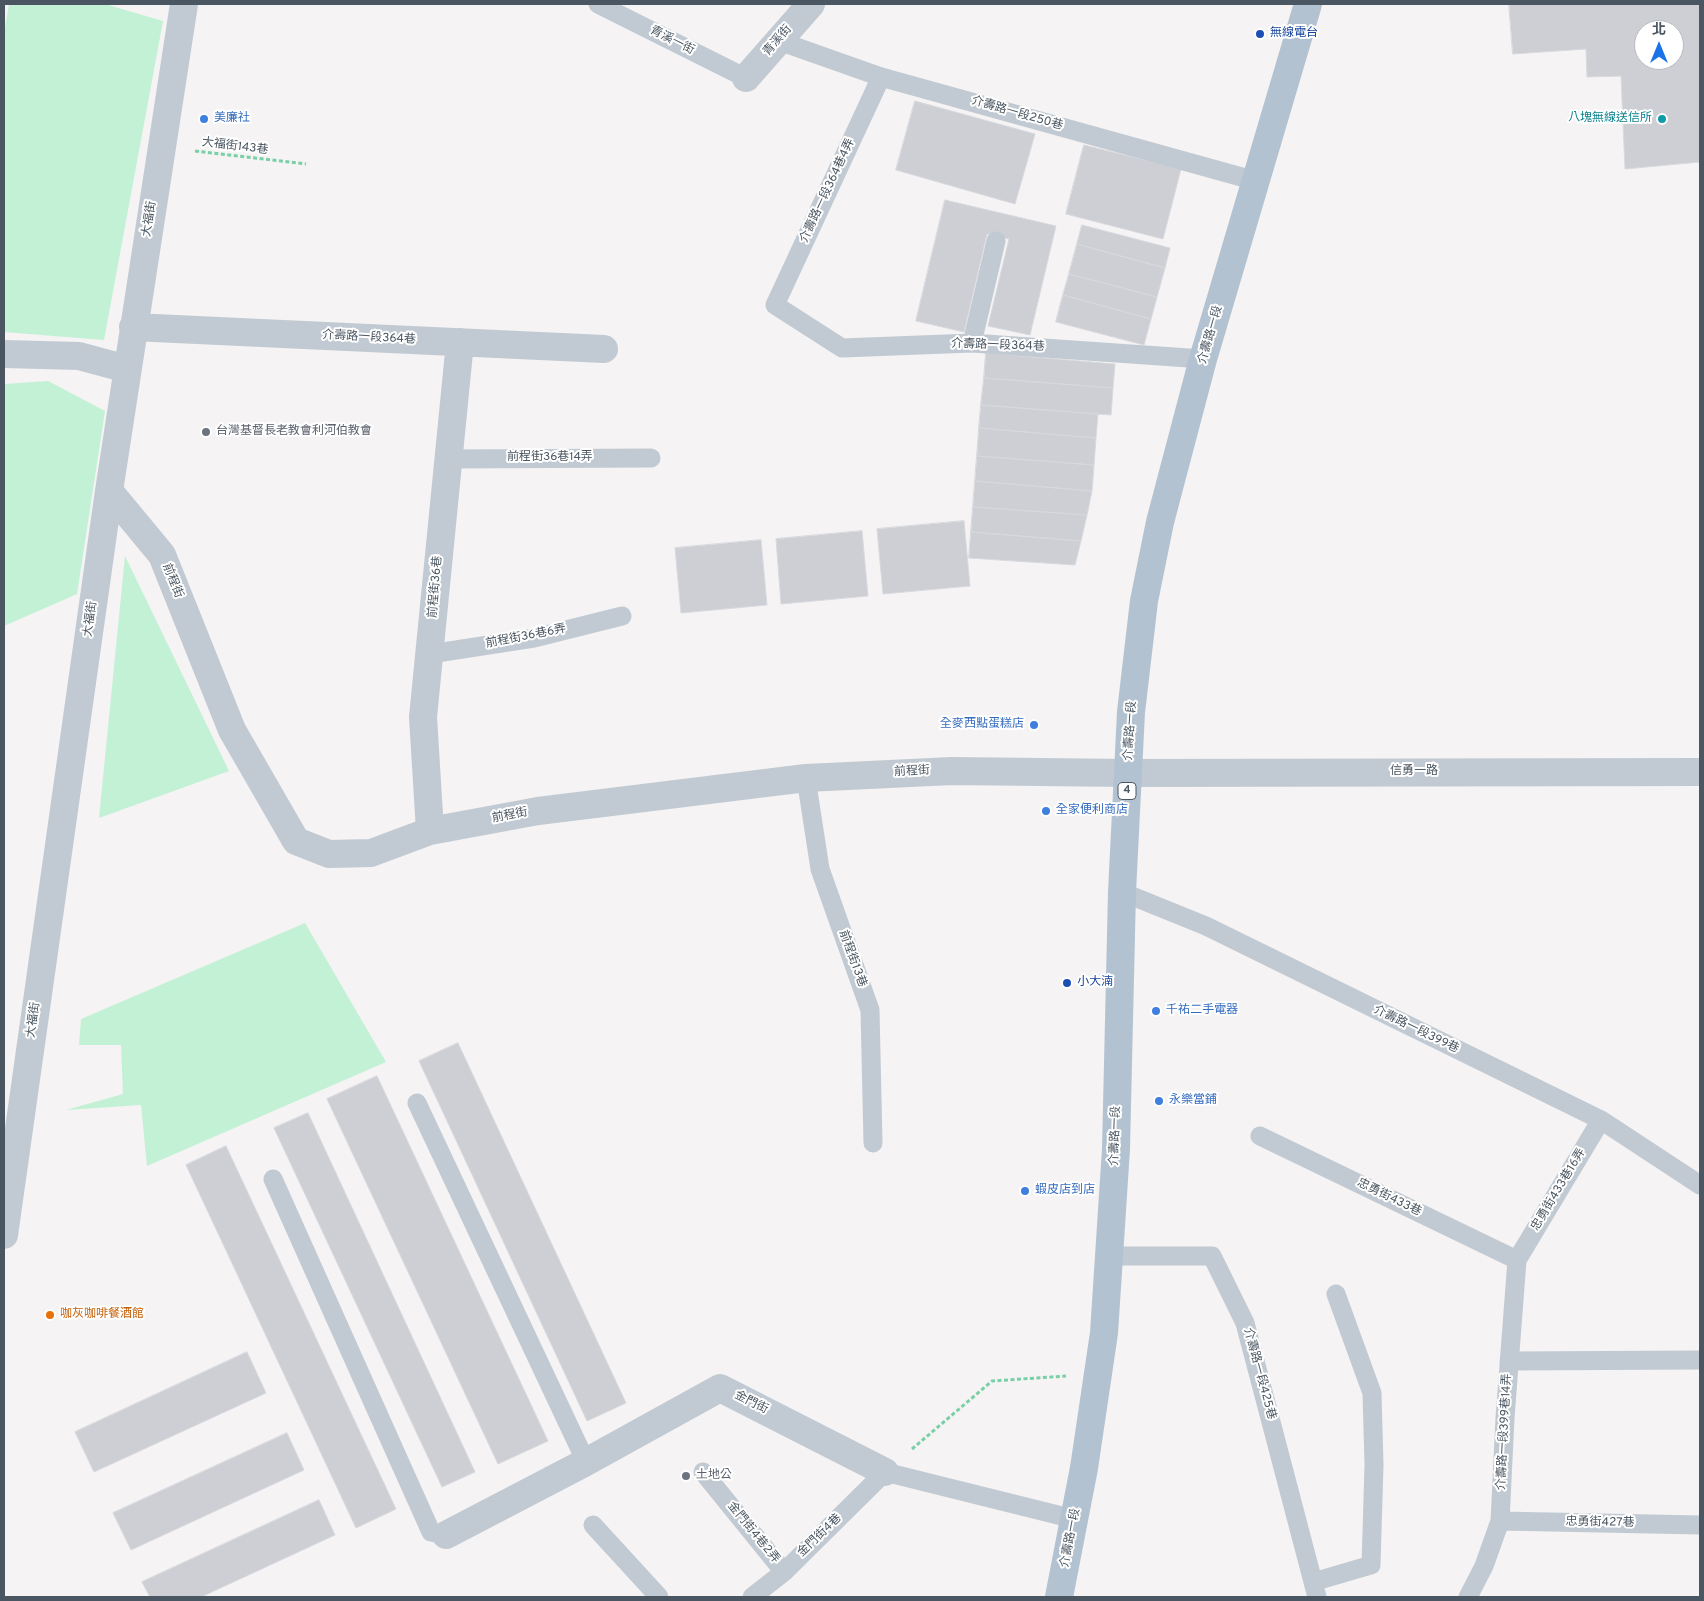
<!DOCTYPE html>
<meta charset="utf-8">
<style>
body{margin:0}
#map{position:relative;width:1704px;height:1601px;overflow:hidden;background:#f5f3f3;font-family:Overpass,"Noto Sans TC",sans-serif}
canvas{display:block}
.frame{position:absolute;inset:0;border:5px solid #4a5661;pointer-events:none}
.north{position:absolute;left:1634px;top:20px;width:50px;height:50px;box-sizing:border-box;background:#fff;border:1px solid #b7bbc0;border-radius:50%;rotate:0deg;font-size:14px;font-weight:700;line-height:20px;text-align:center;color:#4a5661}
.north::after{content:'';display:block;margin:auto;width:18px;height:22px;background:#1a73e8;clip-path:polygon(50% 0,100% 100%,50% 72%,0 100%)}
</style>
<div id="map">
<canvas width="1704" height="1601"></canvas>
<div class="frame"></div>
<div class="north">北</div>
</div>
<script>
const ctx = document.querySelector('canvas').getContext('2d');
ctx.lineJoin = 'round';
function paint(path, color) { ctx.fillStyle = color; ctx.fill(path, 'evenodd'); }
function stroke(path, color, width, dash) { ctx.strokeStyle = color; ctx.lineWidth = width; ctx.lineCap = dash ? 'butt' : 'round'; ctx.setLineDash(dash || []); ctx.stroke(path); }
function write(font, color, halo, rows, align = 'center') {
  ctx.font = font + ' Overpass,"Noto Sans TC",sans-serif'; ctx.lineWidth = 4; ctx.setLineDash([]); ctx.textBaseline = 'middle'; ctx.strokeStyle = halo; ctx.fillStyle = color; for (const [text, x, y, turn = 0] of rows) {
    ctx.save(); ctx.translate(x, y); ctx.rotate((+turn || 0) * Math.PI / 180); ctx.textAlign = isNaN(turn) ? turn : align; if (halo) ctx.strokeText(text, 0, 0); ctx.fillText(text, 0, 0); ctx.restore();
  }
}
paint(new Path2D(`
 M9,4H105L163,21L104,340L4,332V34Z
 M48,381L105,411L77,594L4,626V384Z
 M125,556L229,771L99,818Z
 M305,923L386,1062L147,1166L141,1105L66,1110L123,1094L121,1045H79L81,1019Z`), '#c3f1d5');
const building = new Path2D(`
 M1509,4H1700V162L1625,169L1621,76L1587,77L1586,49L1513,54ZM1644,30H1674V60H1644Z
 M915,101L1035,134L1015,204L896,170Z
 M1084,145L1181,169L1163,239L1066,214Z
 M945,200L1056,226L1030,335L988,326L1009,239L987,234L964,332L916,321Z
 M1082,225L1170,248L1165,268L1077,244Z
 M1077,244L1165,268L1157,297L1069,274Z
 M1069,274L1157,297L1151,319L1063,295Z
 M1063,295L1151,319L1144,345L1056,322Z
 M986,353L1115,364L1113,388L984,378Z
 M984,378L1113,388L1111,415L981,405Z
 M981,405L1098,414L1096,438L979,428Z
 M979,428L1096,438L1094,465L977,456Z
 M977,456L1094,465L1092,491L975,481Z
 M975,481L1092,491L1087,515L973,507Z
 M973,507L1087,515L1081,541L971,532Z
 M964,521L970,586L883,594L877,529Z
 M862,531L868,596L781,604L776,539Z
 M971,532L1081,541L1075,565L969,558Z
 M761,540L767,605L681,613L675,548Z
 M458,1043L626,1403L587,1421L419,1061Z
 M377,1076L548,1441L498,1464L327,1099Z
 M308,1113L475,1472L442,1487L274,1128Z
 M226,1146L396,1509L356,1528L186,1165Z
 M247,1352L266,1393L94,1472L75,1432Z
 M287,1433L304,1470L131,1550L113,1513Z
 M319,1500L335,1535L201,1597H150L142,1582Z`);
paint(building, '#cdcfd5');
stroke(building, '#d7d9de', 1);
stroke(new Path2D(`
 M195,151L306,164
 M912,1449L992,1381L1066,1376`), '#7ad0a6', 3, [4, 2.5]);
stroke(new Path2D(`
 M598,4L746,78
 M779,41L881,77L1256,181
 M881,77L775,305L842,348L972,343L1203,359
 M972,343L996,241
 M449,459L651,458
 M430,654L534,638L622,616
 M806,778L820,869L870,1010L873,1143
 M1122,892L1206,926L1601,1120L1700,1185
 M417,1103L586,1462
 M1260,1136L1517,1260
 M273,1179L431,1532L446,1535
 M1110,1256H1212L1245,1323L1317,1597
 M1509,1361L1700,1360
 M703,1472L784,1572
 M1500,1521L1700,1525
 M593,1525L659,1597
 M1313,1582L1371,1565L1374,1465L1372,1393L1336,1294
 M752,1597L784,1572L885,1472L1074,1519
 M1468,1597L1484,1566L1500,1521L1505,1418L1517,1260L1601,1120`), '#c1cad2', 19);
stroke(new Path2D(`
 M746,78L811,4
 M133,327L604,349
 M4,354L79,356L127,369
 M109,491L162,555L232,730L296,841L329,854L371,853L430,831L538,811L806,778L952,771L1128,773L1700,772
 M430,831L423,717L460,342
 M4,1235L109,491L184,4
 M446,1535L586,1462L720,1388L885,1472`), '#c1cad2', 28);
stroke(new Path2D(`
 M1059,1597L1084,1468L1104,1333L1116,1149L1122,892L1131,712L1144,601L1160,522L1203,359L1308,4`), '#b3c2d1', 28);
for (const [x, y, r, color] of [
 [1260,34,5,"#1a4fb4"],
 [204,119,5,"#3f7fe0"],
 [1662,119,5,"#0f9aa8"],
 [206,432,5,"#6b7280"],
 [1034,725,5,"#3f7fe0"],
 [1046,811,5,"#3f7fe0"],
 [1067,983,5,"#1a4fb4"],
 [1156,1011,5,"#3f7fe0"],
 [1159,1101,5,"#3f7fe0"],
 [1025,1191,5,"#3f7fe0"],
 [50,1315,5,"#e8710a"],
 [686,1476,5,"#6b7280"]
]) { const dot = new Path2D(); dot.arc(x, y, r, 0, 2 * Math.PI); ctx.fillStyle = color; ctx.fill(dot); stroke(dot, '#fff', 2); }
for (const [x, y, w] of [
 [1127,791,18]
]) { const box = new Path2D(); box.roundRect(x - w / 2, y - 8.5, w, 17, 4); ctx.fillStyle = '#fff'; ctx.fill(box); stroke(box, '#4a5661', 1); }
write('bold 11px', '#4a5661', null, [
 ["4",1127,791]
]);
write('12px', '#164399', '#fff', [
 ["無線電台",1270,34],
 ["小大湳",1077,983]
], 'left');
write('12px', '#4a5661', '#fff', [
 ["青溪一街",672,41,27],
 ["青溪街",778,41,-49],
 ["介壽路一段250巷",1017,114,16],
 ["大福街143巷",235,147,7],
 ["介壽路一段364巷4弄",828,191,-65],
 ["大福街",150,219,-81],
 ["介壽路一段",1211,335,-74],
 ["介壽路一段364巷",369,338,3],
 ["介壽路一段364巷",998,346,2],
 ["前程街36巷14弄",550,458],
 ["前程街",172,581,68],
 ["前程街36巷",436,587,-85],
 ["大福街",91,619,-82],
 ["前程街36巷6弄",526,637,-11],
 ["介壽路一段",1131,731,-86],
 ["前程街",912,772,-3],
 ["信勇一路",1414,772],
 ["前程街",510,816,-11],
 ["前程街13巷",852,959,70],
 ["大福街",34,1020,-82],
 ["介壽路一段399巷",1416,1030,26],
 ["介壽路一段",1116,1136,-88],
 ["忠勇街433巷16弄",1559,1190,-59],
 ["忠勇街433巷",1389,1198,26],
 ["介壽路一段425巷",1259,1374,75],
 ["金門街",751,1403,27],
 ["介壽路一段399巷14弄",1505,1432,-87],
 ["忠勇街427巷",1600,1523,1],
 ["金門街4巷2弄",753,1533,51],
 ["金門街4巷",820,1536,-44],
 ["介壽路一段",1071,1538,-79]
]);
write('12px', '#366cbe', '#fff', [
 ["美廉社",214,119],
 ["全麥西點蛋糕店",1024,725,"right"],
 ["全家便利商店",1056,811],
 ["千祐二手電器",1166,1011],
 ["永樂當鋪",1169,1101],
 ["蝦皮店到店",1035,1191]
], 'left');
write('12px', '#0d838f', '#fff', [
 ["八塊無線送信所",1652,119]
], 'right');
write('12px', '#5b616d', '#fff', [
 ["台灣基督長老教會利河伯教會",216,432],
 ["土地公",696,1476]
], 'left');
write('12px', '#c56008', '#fff', [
 ["咖灰咖啡餐酒館",60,1315]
], 'left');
</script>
